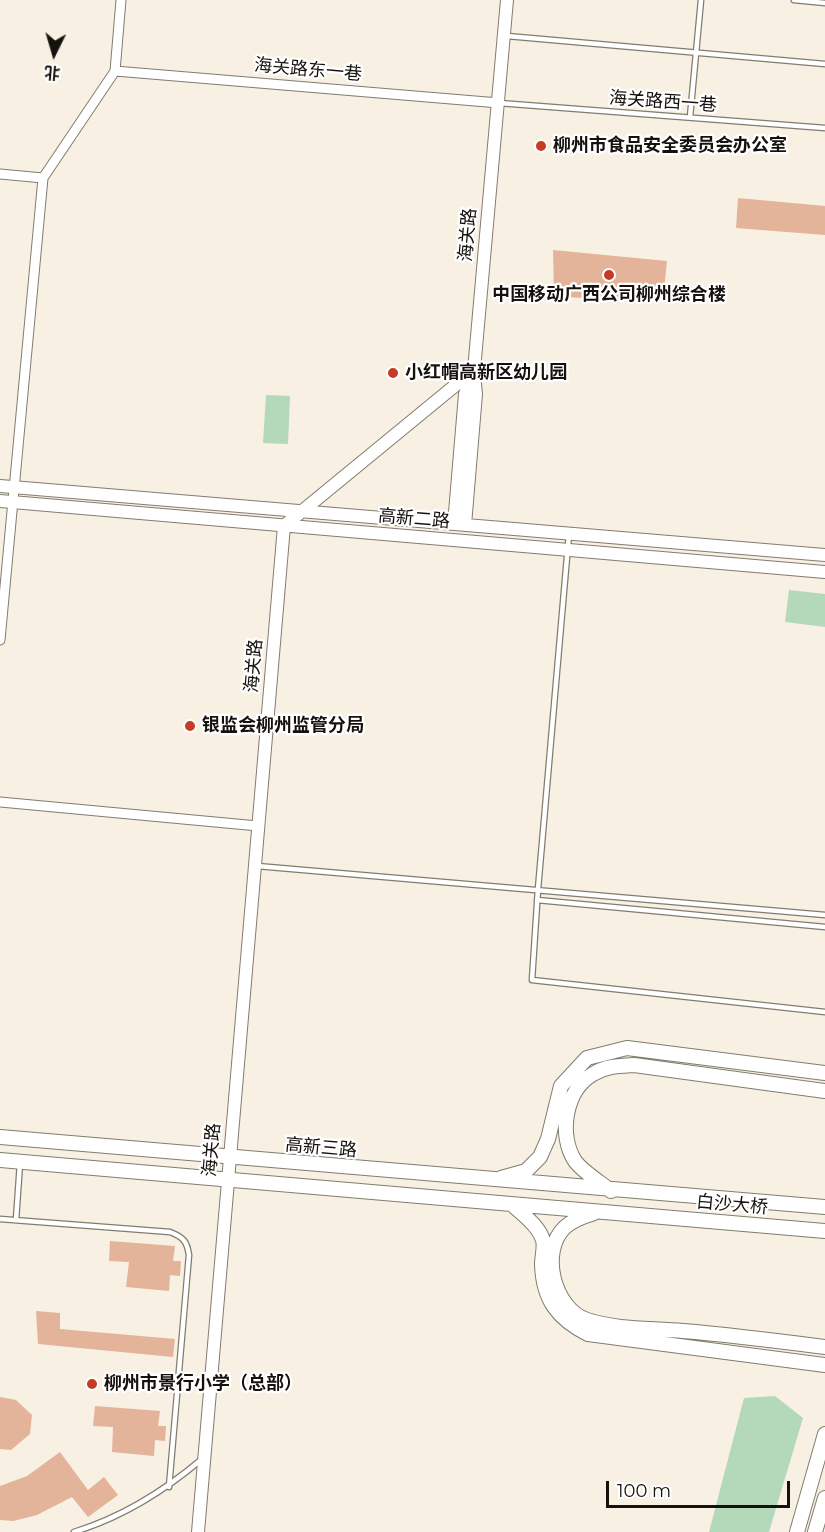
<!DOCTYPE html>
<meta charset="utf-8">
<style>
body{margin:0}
#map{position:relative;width:825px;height:1532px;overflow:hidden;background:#f7f0e3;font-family:Montserrat,"Noto Sans SC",sans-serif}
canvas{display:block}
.north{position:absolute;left:24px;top:24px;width:60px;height:60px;-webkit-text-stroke:4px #fff;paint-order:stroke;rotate:185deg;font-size:16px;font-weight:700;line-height:24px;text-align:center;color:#15120e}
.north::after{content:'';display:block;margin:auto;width:21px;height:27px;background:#15120e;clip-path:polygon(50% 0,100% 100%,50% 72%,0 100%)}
.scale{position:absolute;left:606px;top:1481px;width:184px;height:27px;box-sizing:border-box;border:3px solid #15120e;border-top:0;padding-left:8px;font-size:18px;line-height:21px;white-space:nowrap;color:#15120e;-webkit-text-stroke:4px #fff;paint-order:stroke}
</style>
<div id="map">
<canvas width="825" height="1532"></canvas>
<div class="north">北</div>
<div class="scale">100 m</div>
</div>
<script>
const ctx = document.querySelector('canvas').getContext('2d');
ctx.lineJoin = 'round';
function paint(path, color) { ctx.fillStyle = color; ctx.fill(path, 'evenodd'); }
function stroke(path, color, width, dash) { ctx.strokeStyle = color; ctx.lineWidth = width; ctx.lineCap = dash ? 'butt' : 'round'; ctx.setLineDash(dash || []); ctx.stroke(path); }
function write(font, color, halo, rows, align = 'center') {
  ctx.font = font + ' Montserrat,"Noto Sans SC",sans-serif'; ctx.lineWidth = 4.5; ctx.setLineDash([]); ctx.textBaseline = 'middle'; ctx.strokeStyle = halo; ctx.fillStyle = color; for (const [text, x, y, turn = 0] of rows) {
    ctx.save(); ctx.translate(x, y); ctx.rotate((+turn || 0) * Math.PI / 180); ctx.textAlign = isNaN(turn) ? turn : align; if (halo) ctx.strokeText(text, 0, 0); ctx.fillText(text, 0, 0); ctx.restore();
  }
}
paint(new Path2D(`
 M266,395L290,396L288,444L263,443Z
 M789,590L825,594V627L785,622Z
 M775,1396L803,1418L769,1532H709L744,1398Z`), '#b4d8ba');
paint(new Path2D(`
 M738,198L825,206V235L736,228Z
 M553,250L667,261L664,290H641L640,302L554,296Z
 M110,1241L175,1246L173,1261H181L180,1276L170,1275L169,1291L126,1287L129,1262L109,1261Z
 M36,1311L60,1313V1329L175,1339L173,1357L38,1344Z
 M0,1397L16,1400L32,1415L30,1434L11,1450L0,1449Z
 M95,1406L160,1411L158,1426H166L165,1441L155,1440L154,1456L112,1452L113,1427L93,1426Z
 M60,1452L88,1490L104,1477L118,1495L88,1517L72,1497L37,1515L13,1521L0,1520V1486L27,1476Z`), '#e4b49a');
const service = new Path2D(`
 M794,0L825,3
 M507,36L825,64
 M499,103L825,128
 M690,117L701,0
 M569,534L538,889L532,980L825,1012
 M257,866L825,915
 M537,900L825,927
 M0,1219L170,1232C183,1237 187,1241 189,1255L169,1487
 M16,1220L20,1163
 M74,1532C123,1517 163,1492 202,1459`);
const minor = new Path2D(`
 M115,71L499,103
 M0,174L43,178
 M0,640L43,178L115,71L121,0
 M0,802L258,826`);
const tertiary = new Path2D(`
 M0,486L825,555
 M0,501L825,572
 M454,524L465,394L474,371
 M465,525L476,394L474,374
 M198,1532L284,526L474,370L507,0`);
const secondary = new Path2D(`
 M0,1137L825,1207
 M0,1160L825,1231
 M501,1178L526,1171L540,1157L548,1139L561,1086L587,1058L627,1048L825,1073
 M611,1191C600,1182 583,1172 575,1161C558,1135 565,1090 593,1074C606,1066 619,1066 634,1065L825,1091
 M513,1205C523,1215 538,1225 543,1240C545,1247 542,1257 542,1264C543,1300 558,1319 588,1334L825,1365
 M594,1213C584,1216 573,1220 565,1227C539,1252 554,1309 587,1320C618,1330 652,1328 683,1331C731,1335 778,1341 825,1347
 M797,1532L825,1434
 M815,1532L825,1498`);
stroke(service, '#827c70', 7);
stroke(minor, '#827c70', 11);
stroke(tertiary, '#827c70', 14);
stroke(secondary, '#827c70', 16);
stroke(service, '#fff', 4.5);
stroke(minor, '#fff', 9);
stroke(tertiary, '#fff', 12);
stroke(secondary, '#fff', 14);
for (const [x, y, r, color] of [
 [541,146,6,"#c63b25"],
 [609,275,6,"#c63b25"],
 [393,373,6,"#c63b25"],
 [190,726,6,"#c63b25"],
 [92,1384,6,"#c63b25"]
]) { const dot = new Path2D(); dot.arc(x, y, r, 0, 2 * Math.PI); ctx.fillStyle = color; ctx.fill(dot); stroke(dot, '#fff', 2); }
write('18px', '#15120e', '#fff', [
 ["海关路东一巷",308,70,5],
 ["海关路西一巷",663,102,4],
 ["海关路",468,235,-85],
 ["高新二路",414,519,5],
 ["海关路",254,666,-85],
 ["高新三路",321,1148,5],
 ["海关路",212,1150,-85],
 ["白沙大桥",732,1205,5]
]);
write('bold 18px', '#15120e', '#fff', [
 ["柳州市食品安全委员会办公室",553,146],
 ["中国移动广西公司柳州综合楼",609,295,"center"],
 ["小红帽高新区幼儿园",405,373],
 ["银监会柳州监管分局",202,726],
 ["柳州市景行小学（总部）",104,1384]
], 'left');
</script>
